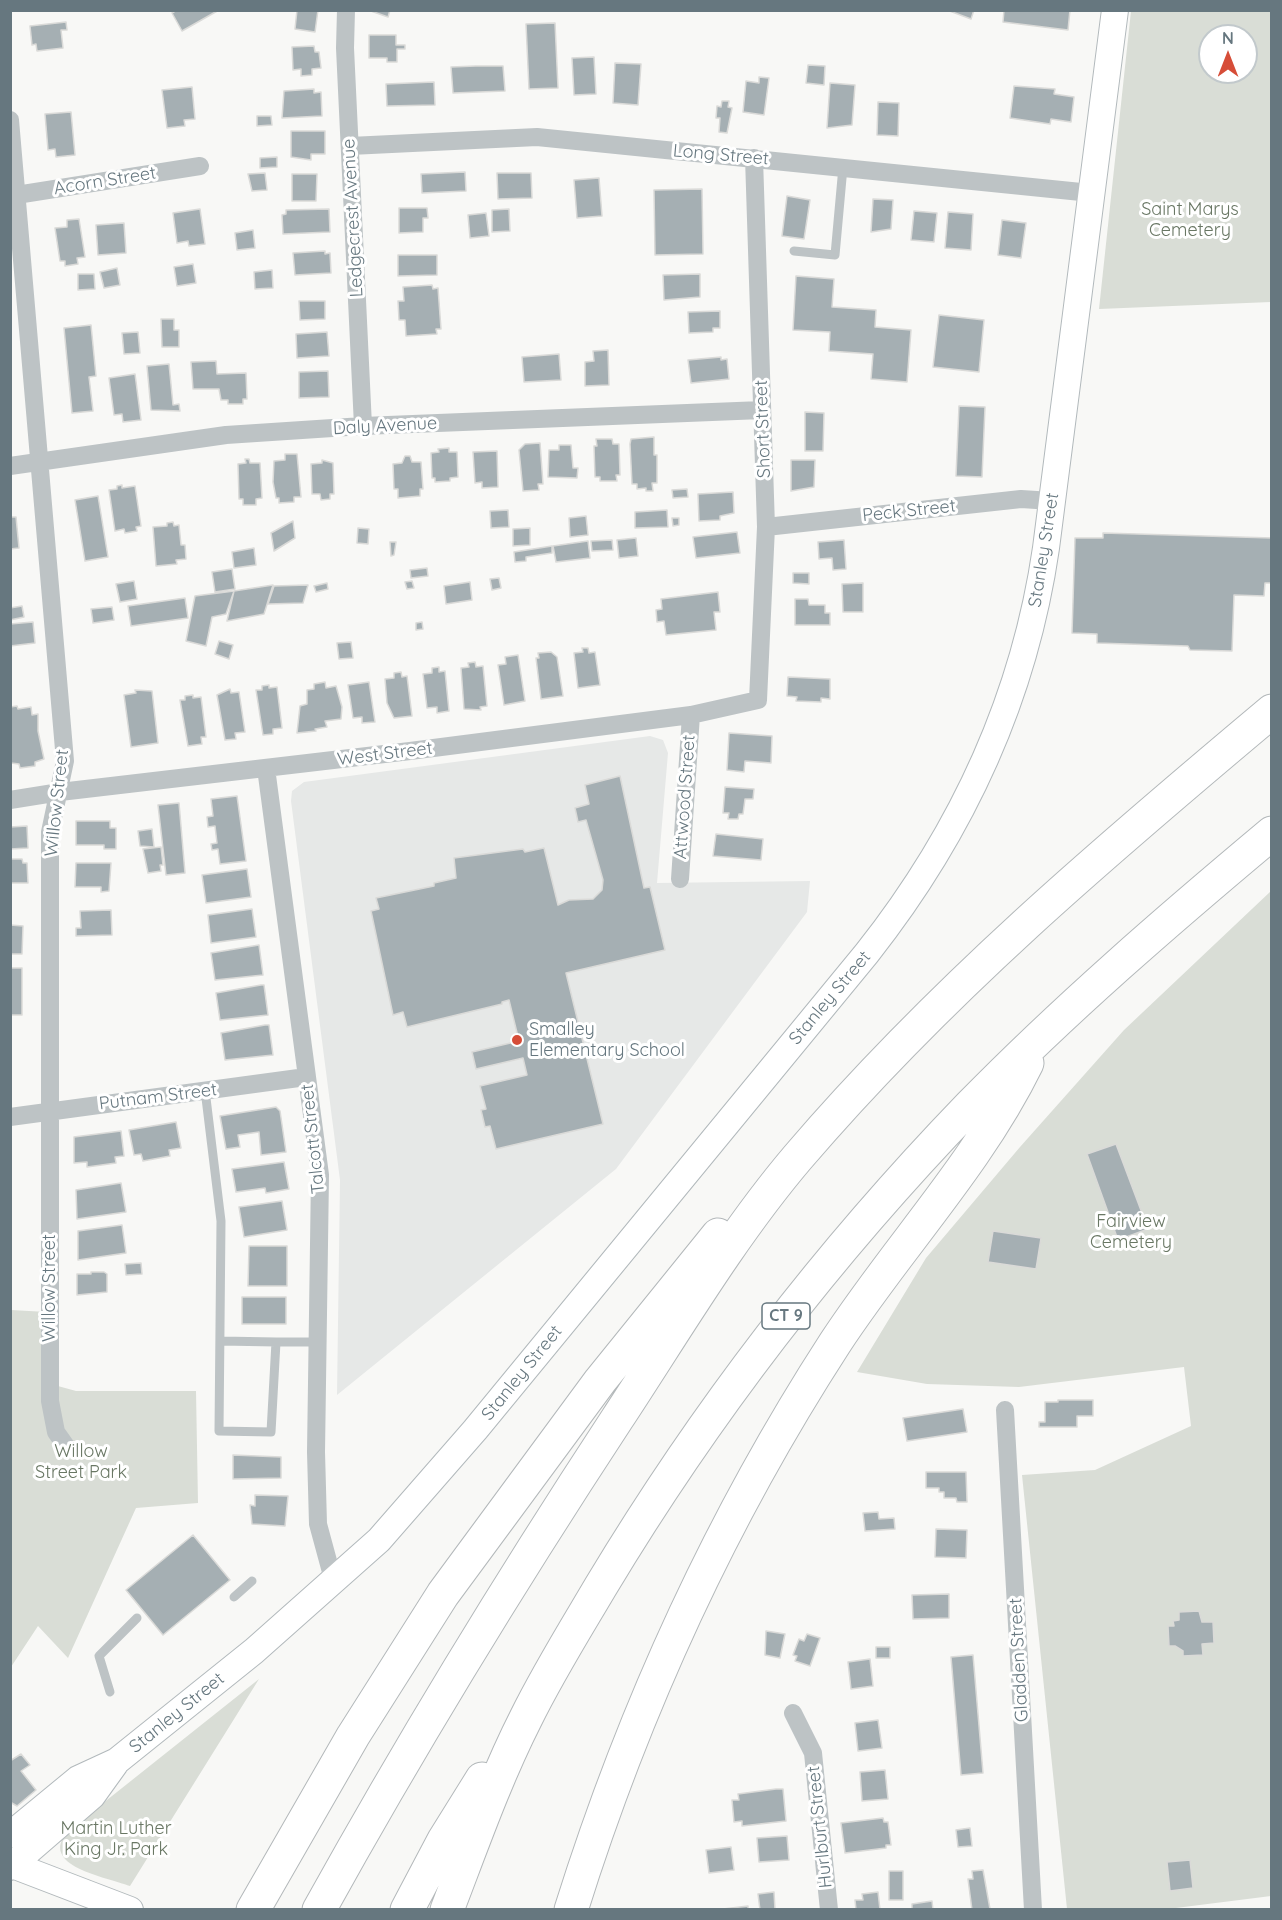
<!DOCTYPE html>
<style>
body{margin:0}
#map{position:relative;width:1282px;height:1920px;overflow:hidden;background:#f8f8f6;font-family:Quicksand,sans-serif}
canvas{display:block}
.frame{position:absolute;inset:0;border:12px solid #66777f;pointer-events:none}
.north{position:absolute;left:1198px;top:24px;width:60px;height:60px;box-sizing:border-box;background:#fff;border:2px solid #c2c9cc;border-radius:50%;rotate:0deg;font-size:16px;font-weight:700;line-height:24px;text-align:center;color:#66777f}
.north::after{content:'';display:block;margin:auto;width:21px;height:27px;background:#d64d38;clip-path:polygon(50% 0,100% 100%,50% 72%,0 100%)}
</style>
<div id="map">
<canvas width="1282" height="1920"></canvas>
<div class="frame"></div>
<div class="north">N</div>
</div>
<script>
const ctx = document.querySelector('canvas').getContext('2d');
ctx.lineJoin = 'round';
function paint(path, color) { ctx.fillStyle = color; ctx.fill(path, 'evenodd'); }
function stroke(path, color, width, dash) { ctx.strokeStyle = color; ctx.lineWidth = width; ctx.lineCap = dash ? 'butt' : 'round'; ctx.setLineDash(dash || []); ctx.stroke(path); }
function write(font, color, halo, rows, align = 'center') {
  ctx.font = font + ' Quicksand,sans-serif'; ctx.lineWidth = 6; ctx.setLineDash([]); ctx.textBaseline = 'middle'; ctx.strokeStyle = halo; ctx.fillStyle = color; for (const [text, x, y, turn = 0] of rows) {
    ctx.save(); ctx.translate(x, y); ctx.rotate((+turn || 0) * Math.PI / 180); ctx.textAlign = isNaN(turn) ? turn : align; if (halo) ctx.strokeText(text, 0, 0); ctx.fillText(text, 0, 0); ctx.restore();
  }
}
paint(new Path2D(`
 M650,736L663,740L668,753L657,883L810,881L807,912L616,1169L337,1395L340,1180L291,801L292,791L304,782Z`), '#e6e8e7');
paint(new Path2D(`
 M1131,11H1271V302L1099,309ZM1210,36H1246V72H1210Z
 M1271,891V1896L1168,1909H1067L1022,1475L1095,1470L1191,1426L1184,1367L1019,1387L927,1384L857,1372L926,1258L1020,1147L1124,1030Z
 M11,1310L47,1312V1383L76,1391H196L198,1503L136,1508L68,1658L38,1626L11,1667Z
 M259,1679L130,1886C106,1877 37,1866 68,1831Z`), '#d9ddd6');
const building = new Path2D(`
 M177,10H219L182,31L172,13Z
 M297,10H318L315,32L295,29Z
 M368,10H390L388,17Z
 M947,10H974L971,19Z
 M1004,10H1070L1068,30L1003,22Z
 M66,22L67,30H61L63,48L37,51L36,44L32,45L30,26Z
 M555,23L558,88L529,89L526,24Z
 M369,35H396V45H405V49H397V62H387V58H369Z
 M314,46L315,52H319L321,68L312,69V75L301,76V69L293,70L292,47Z
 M594,57L596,94L574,95L572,58Z
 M615,63L641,64L638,105L613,103Z
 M808,65L825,66L824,85L806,83Z
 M476,66H503L505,91L453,93L451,67Z
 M759,77L769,78L764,115L743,112L746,81L759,83Z
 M434,82L435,105L387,106L386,84Z
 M830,83L855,85L852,125L827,128Z
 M1014,86L1055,89L1054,94L1074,97L1071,122L1051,119L1050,124L1010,118Z
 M192,87L195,119L184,120L185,126L167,128L162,90Z
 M314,89V93L321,92L322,116L282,118L284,91Z
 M722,101H729L728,107L732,108L727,133L719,132L720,118H716L717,106L721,107Z
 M878,102L899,103L898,136L877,135Z
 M71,112L75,155L56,157L55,149L48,150L45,114Z
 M257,116H271L272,125L257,126Z
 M291,131H325V154H311V160L291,157Z
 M277,157V167L260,168V158Z
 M465,172L466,191L422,193L421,174Z
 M265,173L267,190L252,191L248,174Z
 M497,173H531L532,198L498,199Z
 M292,174H317L316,201H292Z
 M599,178L602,216L577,218L574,180Z
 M702,189L703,254L655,255L654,190Z
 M787,196L810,200L804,239L782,236Z
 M873,199L893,200L891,229L871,232Z
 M399,208H427L428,218H423V232L399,233Z
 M200,209L205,244L189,246L188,241L177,243L173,213Z
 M329,209L330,232L283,234L282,215L286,214V210Z
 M509,209L510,231L492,232V210Z
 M914,211L937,213L934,242L911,240Z
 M948,212L973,214L971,250L945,248Z
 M486,213L489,236L470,238L468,215Z
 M79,219L85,257L77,258L78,264L65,266V261H60L55,228L67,227V220Z
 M1002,220L1026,223L1021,258L998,255Z
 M124,223L126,253L98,255L96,225Z
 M253,230L255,248L237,250L235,233Z
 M325,251V254L330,253L331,273L295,275L293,253Z
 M398,255H437V275L398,276Z
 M193,264L196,283L177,286L174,267Z
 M117,268L120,285L104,288L100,272Z
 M272,270L273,288L255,289L254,272Z
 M78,274H94L95,289L78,290Z
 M700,274V297L664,300L663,275Z
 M796,276L834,279L832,307L876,310L875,327L911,330L907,382L871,379L873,354L829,351L830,332L793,330Z
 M432,285L433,289L438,288L441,329H436L437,334L406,336L405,320H399L398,301H404L403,287Z
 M299,301H325V319L300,320Z
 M720,311V328H713V332L689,333L688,312Z
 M939,315L984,320L979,372L933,367Z
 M161,319H174V330H179V347H162Z
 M91,325L96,376L89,377L93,411L72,413L64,328Z
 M138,332L140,353L124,354L122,333Z
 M327,332L329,356L297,358L296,334Z
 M608,350L609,385L585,386V362L594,361L593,351Z
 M559,354L561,380L524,382L522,357Z
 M721,357V360L727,359L729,379L691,383L688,360Z
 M216,361L217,374L246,373L247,399H243V404H228V400H221L219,389H193L191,362Z
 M169,364L173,405L179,404L180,411L151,410L147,366Z
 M328,371L329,397L299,398V372Z
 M135,374L141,420L123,422L122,414L114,415L109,378Z
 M959,406L985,407L982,477L956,476Z
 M805,412L824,413L823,451H805Z
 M654,437V455H657V483H652L653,491H646V488L637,489V484H632L630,444L631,439Z
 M596,439H612L613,444H619L620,475H616L617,481H600V477H595L594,446H597Z
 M540,443L543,484H538L539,490L523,491L519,450L525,444Z
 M559,445H571L573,468H578L577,478L548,477L549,450H559Z
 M449,448V452H457L458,477L450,478V481L435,482V478H432L431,453L439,452L438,449Z
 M497,451L498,487L482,488V482L475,483L473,452Z
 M285,454H297L301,497H294V502L279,503V498H276L273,482L274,461L285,460Z
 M405,456H410L412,462H421L423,489H420V496L398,498V489H394L393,464L402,463Z
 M245,459H249L250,463H260L262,498L256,499V505H243V499H239L238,464L246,463Z
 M322,460L333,463L334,494H330V499L321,500L320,494H312L311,464L322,463Z
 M791,460H815L814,487L791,491Z
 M122,485V488L135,486L141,526L136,527L137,531L125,533L124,529L115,531L109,490L117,489V486Z
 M687,489L688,497L673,498L672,490Z
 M733,492L734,513L720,516V520L699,521L698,494Z
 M98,496L108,557L85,561L75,500Z
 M508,510L509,527L491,528L490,511Z
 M667,510L668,527L635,528V512Z
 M586,516L588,535L570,537L569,518Z
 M10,517H16L19,548L10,549Z
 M672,518H679V525L673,526Z
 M293,521L295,538L274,551L271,533Z
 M173,522L174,526L179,525L181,545H185L186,559L176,560L177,564L156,566L153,527L167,526V523Z
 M358,528L369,529L368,544L357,543Z
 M530,528V545L513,546V529Z
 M737,532L740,553L696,558L693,537Z
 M1103,533L1272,538V583H1265L1264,596L1234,595L1232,651L1190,650L1188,646L1097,643V634L1072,633L1075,538H1103Z
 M636,538L638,556L619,558L617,540Z
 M612,540L613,550L592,551L591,541Z
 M844,540L846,569L833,570L832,558L819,559L818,542Z
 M588,541L590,558L556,562L553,546Z
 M390,542H396L394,555L391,556Z
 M552,546V553L526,557V561L515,562L514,552Z
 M254,548L256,565L234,568L232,552Z
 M427,568L428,576L411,578L410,570Z
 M232,569L235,589L215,592L212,572Z
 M793,573H809V584L793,583Z
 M499,578L501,588L492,590L490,579Z
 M134,581L137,599L120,602L116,584Z
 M412,581L414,588L407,589L405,582Z
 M470,582L472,600L446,604L444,586Z
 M327,583L328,589L316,592L314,586Z
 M863,583V612H843L842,584Z
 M273,585L264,614L227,621L234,591Z
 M308,585L303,603L268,604L274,586Z
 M234,591L226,614L212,617L206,646L186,641L195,596Z
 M718,592L720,612H714L716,630L666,635L664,621L657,622L656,610L662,609L661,599Z
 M185,598L188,618L131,626L128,606Z
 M795,599H808L809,605H825V613H830V625H795Z
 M22,606L24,617L10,620V608Z
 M112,607L114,620L93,623L91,609Z
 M33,622L35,643L10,646V624Z
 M422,622L423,629L416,630V623Z
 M219,641L233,645L229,659L215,654Z
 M351,642L353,658L339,659L337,643Z
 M582,648H588L589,653L595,652L600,685L578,688L574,653L583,652Z
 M551,652L557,657L563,696L541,699L536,658H539L538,653Z
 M518,655L525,701L504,705L498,665L506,664L505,657Z
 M475,662L476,667L483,666L487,706L480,707L481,710L464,709L461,668L469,667L468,663Z
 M439,667V672L445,671L449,711L437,713V707L427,708L423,674L432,673V668Z
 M401,672L402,677L407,676L412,716L394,718L387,703L385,679L394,678V673Z
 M788,677L830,679V699L821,698V702L796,701L797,697L787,696Z
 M325,682L326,688L336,686L342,707L341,719L325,721L327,727L315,729L316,731L297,733L300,706L307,704V690L314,689V684Z
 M369,682L375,722L362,723V717L353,718L348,685Z
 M269,685V688L277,687L282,728L273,729V734L263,735L256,690H262V686Z
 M230,689L231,693L239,692L245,732L235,733L236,739L225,740L217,695Z
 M135,690L152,691L158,743L131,747L124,695L136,693Z
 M193,695V698L201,697L206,737H201L202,744L188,746L180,700H185V696Z
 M17,706L18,709L31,707L32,715L38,714V731L44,759L35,762V766L20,768L19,764L11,763L10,707Z
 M729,733L772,736L771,763L745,761L744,772L727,770Z
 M620,776L644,888L650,887L665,950L566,973L603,1124L496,1149L490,1126L485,1127L481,1110L486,1109L480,1086L527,1075L523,1058L476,1069L472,1052L519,1041L509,1000L502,1002V1004L407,1027L403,1012L393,1015L371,911L379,909L376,898L434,886V883L456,878L454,858L523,849L525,852L544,848L558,905L569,900L593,899L602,890L603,880L586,820L578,822L575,808L589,804L585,785Z
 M725,787L754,789L753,799H745L743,814H739L738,819H728L729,813H723Z
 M237,796L246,861L220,864L218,849L212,850L211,844L217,843L215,826L208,827L207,817L213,816L211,799Z
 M179,803L185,873L166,875L158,805Z
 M76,821H110V828H116V849H104V845H76Z
 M27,826L28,848L10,849V827Z
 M152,829L154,847L140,846L138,831Z
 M716,834L763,839L761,860L713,856Z
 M161,847L163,865H160L161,871L148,873L143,849Z
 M10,859H22L23,863H27L28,883H10Z
 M76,863H111L109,891L101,892V887H75Z
 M247,869L251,897L206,903L202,875Z
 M252,909L256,937L211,943L208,915Z
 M111,910L112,935L76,936V928H81L80,911Z
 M10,925L23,926L22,954H10Z
 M259,945L263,975L215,980L211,953Z
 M10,968H22V1015H10Z
 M261,985H264L268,1015L220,1020L216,993Z
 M265,1025H269L273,1055L225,1060L221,1033Z
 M276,1107L280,1111L286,1152L261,1155L259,1132L238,1135L240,1147L226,1149L220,1116Z
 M176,1122L181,1148L169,1150L170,1156L143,1161L141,1154L134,1155L129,1130Z
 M121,1131L124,1156L115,1157L116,1163L87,1167V1162L74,1163V1137Z
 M1116,1144L1148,1229L1118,1240L1087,1154Z
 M284,1162L289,1189L266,1193L265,1188L236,1192L232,1169Z
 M121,1183L126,1212L77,1219L76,1190Z
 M282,1201L287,1230L244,1237L239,1207Z
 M122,1225L126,1253L78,1260V1231Z
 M993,1231L1041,1238L1036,1269L988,1262Z
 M249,1246H287V1286H248Z
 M141,1263L142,1274L126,1275L125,1264Z
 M91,1272H104L107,1274V1292L77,1295V1274H91Z
 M242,1297H286V1324H242Z
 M1058,1400H1093V1416H1077V1427H1039V1422H1045V1402H1058Z
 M963,1409L967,1432L907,1441L903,1418Z
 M233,1455L281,1457V1478L233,1479Z
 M926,1472H966L967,1502H957L956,1498H944V1492H939V1488H926Z
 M255,1495L288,1496L285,1526L252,1524L250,1505L255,1506Z
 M878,1512L879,1519L894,1518L895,1529L865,1531L863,1513Z
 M936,1529L967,1530L966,1558L935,1557Z
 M193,1535L230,1580L163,1635L126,1590Z
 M949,1594V1618L913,1619L912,1595Z
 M1199,1611L1202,1622H1213L1214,1643L1202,1644L1203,1655L1183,1656V1651L1175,1646H1169L1168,1626H1174L1173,1621L1179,1620V1612Z
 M766,1631L785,1634L780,1658L765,1655Z
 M807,1634L820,1638L810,1666L795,1661L797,1656L793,1655L799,1639L804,1641Z
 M876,1647H890V1658H876Z
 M973,1655L983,1773L961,1775L951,1657Z
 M870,1659L873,1686L851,1689L848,1662Z
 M878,1720L882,1748L858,1751L855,1723Z
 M21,1754L30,1765L21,1771L36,1790L17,1806L10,1802V1761Z
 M885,1770L888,1799L862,1801L860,1772Z
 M776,1789H783L786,1821L742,1826V1821L734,1822L732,1800H739L738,1794Z
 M883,1818L884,1822H888L891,1845H886V1848L845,1853L841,1823Z
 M970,1828L972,1846L958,1847L956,1830Z
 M787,1836L789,1860L759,1862L757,1838Z
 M731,1847L734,1870L709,1873L706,1850Z
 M1190,1860L1193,1888L1170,1891L1167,1862Z
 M983,1870L990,1909L972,1910L968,1879H973L972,1871Z
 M889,1871H903V1900H889Z
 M774,1892L775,1910H760L758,1894Z
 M878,1892L880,1910H856L855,1900H863L862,1894Z
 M932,1901L933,1910H912V1904Z
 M748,1906V1910H723V1909Z`);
paint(building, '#a5afb3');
stroke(building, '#dadad8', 1.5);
const secondary = new Path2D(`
 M10,1835L78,1779L117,1761L254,1651L379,1540L475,1430L867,953C961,834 1024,699 1046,548L1115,10
 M10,1864L130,1910
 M10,1867L92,1796L115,1764`);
const highway = new Path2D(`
 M253,1910L353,1736L443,1594L600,1381L718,1235
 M319,1910C412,1742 512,1579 617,1419C675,1331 730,1237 798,1157C940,991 1105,851 1272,711
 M407,1910L444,1840L482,1779
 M447,1910C472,1845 495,1779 526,1718C548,1673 575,1630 601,1586C705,1413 829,1252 970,1106C1065,1009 1168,920 1272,833
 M571,1910C634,1709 721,1519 835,1343C897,1248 977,1165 1027,1063`);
stroke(secondary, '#b2b9bc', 28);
stroke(highway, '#b3b8ba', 35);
stroke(new Path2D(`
 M794,251L835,255L843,167
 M205,1090L221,1221L219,1431L271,1432L276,1342L221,1341
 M274,1342H318
 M234,1597L252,1581
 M110,1692L99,1656L137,1618`), '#bdc3c5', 9);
stroke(new Path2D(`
 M346,10L345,48L363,426
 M10,120L65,761L50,832V1401L56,1432L68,1449
 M350,146L537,137L1091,193
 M10,196L200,166
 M10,466L226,435L363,426L762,410
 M766,527L1021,499L1052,501
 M266,768L320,1175L316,1452L318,1524L334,1583
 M10,800L60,792L410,751L691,715L758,700L766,527L754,158
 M680,879L691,715
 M10,1117L306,1077
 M1005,1410L1033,1910
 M793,1713L813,1753L829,1910`), '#bdc3c5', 18);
stroke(secondary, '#fff', 26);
stroke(highway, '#fff', 33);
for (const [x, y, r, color] of [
 [517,1040,6,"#d64d38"]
]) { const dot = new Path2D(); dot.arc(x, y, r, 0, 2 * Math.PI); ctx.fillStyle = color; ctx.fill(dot); stroke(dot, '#fff', 2); }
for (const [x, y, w] of [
 [786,1316,48]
]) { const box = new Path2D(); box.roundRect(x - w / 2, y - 13, w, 26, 4.5); ctx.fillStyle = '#fff'; ctx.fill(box); stroke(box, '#66777f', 1.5); }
write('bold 16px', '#66777f', null, [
 ["CT 9",786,1316]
]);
write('18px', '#66777f', '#fff', [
 ["Long Street",721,155,5],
 ["Acorn Street",105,181,-9],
 ["Ledgecrest Avenue",353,218,-93],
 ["Daly Avenue",385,426,-3],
 ["Short Street",763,429,-92],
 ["Peck Street",909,511,-6],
 ["Stanley Street",1044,550,-81],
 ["West Street",385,754,-7],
 ["Attwood Street",685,797,-86],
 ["Willow Street",57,803,-84],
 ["Stanley Street",830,998,-50],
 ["Putnam Street",158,1097,-7],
 ["Talcott Street",313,1139,-96],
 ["Willow Street",50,1288,-90],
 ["Stanley Street",522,1373,-51],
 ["Gladden Street",1019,1660,-93],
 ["Stanley Street",177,1713,-39],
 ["Hurlburt Street",820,1827,-96]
]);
write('18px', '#697764', '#fff', [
 ["Saint Marys",1190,210],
 ["Cemetery",1190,231],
 ["Fairview",1131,1222],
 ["Cemetery",1131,1243],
 ["Willow",81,1452],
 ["Street Park",81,1473],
 ["Martin Luther",116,1829],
 ["King Jr. Park",116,1850]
]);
write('18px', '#66777f', '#fff', [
 ["Smalley",529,1030],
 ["Elementary School",529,1051]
], 'left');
</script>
